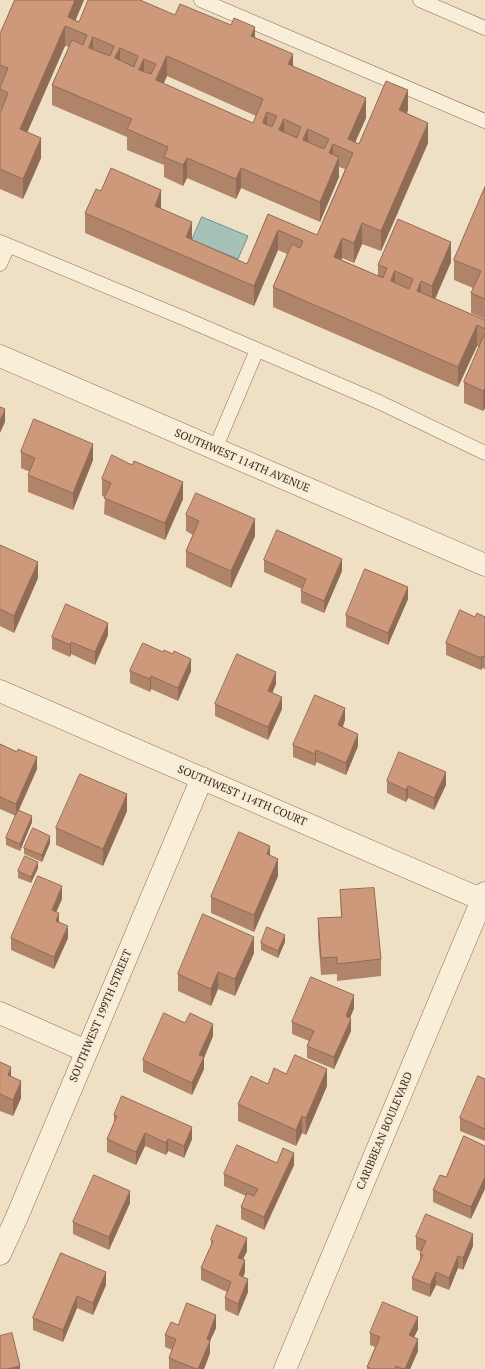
<!DOCTYPE html>
<style>
body{margin:0}
canvas{display:block;background:#efe0c5}
</style>
<canvas width="485" height="1369"></canvas>
<script>
const ctx = document.querySelector('canvas').getContext('2d');
ctx.lineJoin = 'round';
function paint(path, color) { ctx.fillStyle = color; ctx.fill(path, 'evenodd'); }
function stroke(path, color, width, dash) { ctx.strokeStyle = color; ctx.lineWidth = width; ctx.lineCap = dash ? 'butt' : 'round'; ctx.setLineDash(dash || []); ctx.stroke(path); }
function write(font, color, halo, rows, align = 'center') {
  ctx.font = font + ' "PT Serif",serif'; ctx.lineWidth = 4; ctx.setLineDash([]); ctx.textBaseline = 'middle'; ctx.strokeStyle = halo; ctx.fillStyle = color; for (const [text, x, y, turn = 0] of rows) {
    ctx.save(); ctx.translate(x, y); ctx.rotate((+turn || 0) * Math.PI / 180); ctx.textAlign = isNaN(turn) ? turn : align; if (halo) ctx.strokeText(text, 0, 0); ctx.fillText(text, 0, 0); ctx.restore();
  }
}
const water = new Path2D(`
 M202,217L248,236L238,259L192,240Z`);
paint(water, '#a6c2b8');
stroke(water, '#6d9086', 1);
const service = new Path2D(`
 M201,0L485,121
 M420,0L485,28
 M0,242L188,320L379,402L485,453
 M0,264L8,246
 M215,449L257,350`);
const minor = new Path2D(`
 M0,691L485,901
 M0,1013L86,1051
 M0,1254L16,1219L202,778`);
const tertiary = new Path2D(`
 M0,356L485,565
 M285,1369L485,893`);
stroke(service, '#8a715a', 15);
stroke(minor, '#8a715a', 23);
stroke(tertiary, '#8a715a', 23);
stroke(service, '#f9eed8', 14);
stroke(minor, '#f9eed8', 22);
stroke(tertiary, '#f9eed8', 22);
paint(new Path2D(`
 M15,0H84L75,20L79,22L175,15L255,37L293,66L366,118L355,142L359,144L408,110L407,113L428,143L381,251L362,244L354,263L342,258V260L378,276V265L451,262L435,299L485,320V408L483,411L464,403V382L479,347L477,346L458,387L273,307V287L287,254L278,250L254,306L85,233V213L101,191L161,209L192,240L247,264L268,214L317,235L345,169L339,167V177L320,222L241,188L236,199L187,178L183,186L164,177V165L127,150V137L52,105V85L69,47L65,46L27,132L41,158L23,199L0,189V110L1,111V110L0,109V88L1,85H0V34ZM167,76L256,116L253,123L163,84Z
 M485,187V319L471,313V293L473,288L454,280V260Z
 M21,452L93,460L73,510L28,492V475L30,472L21,468Z
 M102,479L183,499L165,540L104,514L105,497L102,496Z
 M186,515L255,536L231,588L186,567V551L193,535L186,531Z
 M0,545L38,578L14,633L0,626Z
 M264,560L342,571L324,613L301,603V591L302,589L264,572Z
 M408,599L388,645L346,627V615Z
 M475,617H485V669L482,668L481,670L446,655V643Z
 M108,635L95,665L71,654L70,657L52,649V637Z
 M163,652L173,654L191,671L178,701L151,689L150,692L130,683V671Z
 M276,684L272,693L282,709L268,740L215,716V704Z
 M345,720L343,727L358,746L346,775L316,762L315,766L293,757V745Z
 M0,744L17,752L37,769L19,810L32,822L20,851L6,845V838L16,816L0,809Z
 M387,781L446,785L434,810L408,798L406,802L387,793Z
 M127,811L103,866L56,845V828Z
 M50,843L42,862L24,854V848Z
 M270,855L278,876L254,932L211,913V897Z
 M38,868L31,883L18,878V871Z
 M340,890L381,959V976L337,981V974L321,975L318,935V918L341,917Z
 M62,899L56,912L59,922L68,938L54,969L11,950V938Z
 M285,942L278,958L261,950V943Z
 M254,953L235,996L218,989L211,1006L178,991V974Z
 M354,1008L350,1018L351,1031L334,1069L307,1058V1046L309,1041L292,1034V1022Z
 M213,1036L204,1058V1069L192,1095L143,1072V1060Z
 M0,1062L11,1076L21,1098L13,1116L0,1111Z
 M286,1074L327,1086L306,1135L302,1133L296,1146L238,1121V1104L268,1084Z
 M485,1079V1141L460,1131V1118Z
 M114,1115L192,1139L184,1158L168,1151L166,1155L145,1146L136,1165L107,1152V1139L114,1123Z
 M485,1146L471,1219L433,1202V1190L446,1177Z
 M277,1163L294,1165L264,1230L241,1219V1207L246,1196L224,1186V1174Z
 M130,1203L109,1250L73,1234V1222Z
 M416,1237L473,1246L463,1270L458,1268L449,1290L436,1285L430,1297L412,1290V1278L420,1260V1254L421,1252L416,1249Z
 M211,1240L247,1251L243,1259L245,1272L243,1277L248,1292L238,1316L225,1310V1298L227,1292L201,1280V1268L211,1245Z
 M61,1253L106,1285L93,1315L77,1308L63,1342L33,1330V1318Z
 M178,1325L216,1328L210,1341V1353L204,1369H169V1358L172,1350L165,1347V1335Z
 M418,1329L414,1337L418,1351L410,1369H367V1367L375,1347L370,1345V1333Z`), '#b08469');
paint(new Path2D(`
 M75,0H84L72,29L68,17Z
 M65,26V46L20,149V129Z
 M255,27V47L251,36Z
 M93,37V58L89,48Z
 M120,48V68L115,58Z
 M293,54V74L288,64Z
 M167,56V76L156,101V80Z
 M144,59V79L139,70Z
 M408,90V110L399,130V110Z
 M366,98V118L351,152L348,139Z
 M267,112V132L263,123Z
 M284,119V139L279,130Z
 M428,123V143L381,251V231Z
 M308,129V150L303,140Z
 M41,138V158L23,199V179Z
 M333,144V164L329,153Z
 M339,157V177L320,222V202Z
 M187,158V178L183,186V165Z
 M241,168V188L236,199V179Z
 M161,190V210L155,206Z
 M192,222V242L186,258V237Z
 M362,223V244L354,263V243Z
 M278,230V250L254,306V286Z
 M342,238V258L334,277V257Z
 M451,242V262L432,306V286Z
 M395,271V291L391,281Z
 M421,281V301L417,291Z
 M477,325V346L458,387V367Z
 M485,388V408L483,411V391Z
 M5,409V422L0,433V421Z
 M93,444V460L73,510V493Z
 M183,482V499L165,540V523Z
 M255,519V536L231,588V571Z
 M342,559V571L324,613V601Z
 M38,562V578L14,633V616Z
 M408,587V599L388,645V633Z
 M108,623V635L95,665V652Z
 M71,642V654L70,657V645Z
 M482,656V668L481,670V658Z
 M191,659V671L178,701V688Z
 M276,672V684L268,703V691Z
 M151,676V689L150,692V679Z
 M282,697V709L268,740V727Z
 M345,708V720L338,737V725Z
 M358,734V746L346,775V763Z
 M316,750V762L315,766V754Z
 M37,757V769L16,816V804Z
 M446,772V785L434,810V798Z
 M408,786V798L406,802V790Z
 M127,794V811L103,866V849Z
 M32,816V822L20,851V844Z
 M50,836V843L42,862V855Z
 M270,846V863L267,854Z
 M278,859V876L254,932V915Z
 M38,862V868L31,883V877Z
 M62,886V899L52,922V910Z
 M59,913V925L56,921Z
 M68,926V938L54,969V957Z
 M285,935V942L278,958V951Z
 M254,937V953L235,996V979Z
 M218,972V989L211,1006V989Z
 M354,995V1008L346,1028V1016Z
 M351,1019V1031L334,1069V1057Z
 M213,1024V1036L204,1058V1069L192,1095V1083L199,1055Z
 M11,1067V1084L8,1075Z
 M327,1069V1086L306,1135V1118Z
 M21,1081V1098L13,1116V1100Z
 M302,1116V1133L296,1146V1130Z
 M192,1127V1139L184,1158V1146Z
 M145,1133V1146L136,1165V1152Z
 M168,1139V1151L166,1155V1143Z
 M294,1153V1165L264,1230V1217Z
 M485,1177V1189L471,1219V1207Z
 M130,1191V1203L109,1250V1237Z
 M473,1234V1246L463,1270V1258Z
 M247,1238V1251L238,1270V1258Z
 M458,1256V1268L449,1290V1278Z
 M245,1260V1272L239,1288V1275Z
 M106,1272V1285L93,1315V1303Z
 M436,1272V1285L430,1297V1285Z
 M248,1279V1292L238,1316V1304Z
 M77,1296V1308L63,1342V1330Z
 M216,1315V1328L210,1341V1353L204,1369H198L207,1339Z
 M418,1317V1329L409,1348V1335Z
 M418,1339V1351L410,1369H405Z
 M20,1366V1369H7Z`), '#906b55');
const building = new Path2D(`
 M15,0H75L68,17L79,22L88,0H140L175,15L180,4L231,25L234,18L255,27L251,36L293,54L288,64L366,98L348,139L359,144L386,81L408,90L399,110L428,123L381,231L362,223L354,243L342,238L334,257L383,278L387,268L378,265L398,219L451,242L432,286L421,281L417,291L485,320V329L477,325L458,367L273,287L292,244L300,248L303,241L278,230L254,286L85,213L96,189L101,191L111,168L161,190L155,206L192,222L186,237L247,264L268,214L317,235L353,153L333,144L329,153L339,157L320,202L241,168L236,179L187,158L183,165L164,157L168,147L127,129L132,119L52,85L72,40L83,45L87,35L65,26L20,129L41,138L23,179L0,169V110L1,111L8,93L0,89V88L8,68L0,65V34ZM93,37L114,46L110,56L89,48ZM120,48L138,56L134,67L115,58ZM167,56L263,99L253,123L156,80ZM144,59L156,64L151,74L139,70ZM267,112L277,116L272,127L263,123ZM284,119L301,127L297,138L279,130ZM308,129L329,139L324,149L303,140ZM395,271L413,279L409,289L391,281Z
 M485,187V299L471,293L481,271L454,260Z
 M485,333V388L483,391L464,382Z
 M0,407L5,409L0,421Z
 M34,419L93,444L73,493L28,475L35,458L21,452Z
 M112,455L132,465L134,461L183,482L165,523L104,498L111,483L102,479Z
 M196,493L255,519L231,571L186,551L199,521L186,515Z
 M277,530L342,559L324,601L301,591L306,579L264,560Z
 M0,545L38,562L14,616L0,609Z
 M365,569L408,587L388,633L346,615Z
 M66,604L108,623L95,652L71,642L70,645L52,637Z
 M460,610L475,617L477,613L485,617V657L482,656L481,658L446,643Z
 M143,643L163,652L164,650L173,654L174,651L191,659L178,688L151,676L150,679L130,671Z
 M237,654L276,672L268,691L282,697L268,727L215,704Z
 M315,695L345,708L338,725L358,734L346,763L316,750L315,754L293,745Z
 M0,744L17,752L18,749L37,757L16,804L0,797Z
 M399,752L446,772L434,798L408,786L406,790L387,781Z
 M80,774L127,794L103,849L56,828Z
 M18,810L32,816L20,844L6,838Z
 M33,828L50,836L42,855L24,848Z
 M239,832L270,846L267,854L278,859L254,915L211,897Z
 M25,856L38,862L31,877L18,871Z
 M38,876L62,886L52,910L59,913L56,921L68,926L54,957L11,938Z
 M374,888L381,959L337,964V957L321,958L318,918L342,917L340,890Z
 M203,914L254,937L235,979L218,972L211,989L178,974Z
 M267,927L285,935L278,951L261,943Z
 M311,977L354,995L346,1016L351,1019L334,1057L307,1046L314,1031L292,1022Z
 M164,1013L185,1023L190,1013L213,1024L199,1055L204,1057L192,1083L143,1060Z
 M295,1055L327,1069L306,1118L302,1116L296,1130L238,1104L251,1076L268,1084L274,1068L286,1074Z
 M0,1062L11,1067L8,1075L21,1081L13,1100L0,1094Z
 M478,1076L485,1079V1129L460,1118Z
 M122,1096L192,1127L184,1146L168,1139L166,1143L145,1133L136,1152L107,1139L117,1116L114,1115Z
 M464,1136L485,1146V1177L471,1207L433,1190L440,1175L446,1177Z
 M237,1145L277,1163L283,1148L294,1153L264,1217L241,1207L247,1193L254,1196L258,1189L224,1174Z
 M94,1175L130,1191L109,1237L73,1222Z
 M426,1214L473,1234L463,1258L458,1256L449,1278L436,1272L430,1285L412,1278L423,1255L420,1254L426,1241L416,1237Z
 M217,1225L247,1238L238,1258L245,1260L239,1275L248,1279L238,1304L225,1298L231,1282L201,1268L213,1241L211,1240Z
 M61,1253L106,1272L93,1303L77,1296L63,1330L33,1318Z
 M383,1302L418,1317L409,1335L418,1339L405,1369H403L396,1366L395,1369H372L367,1367L380,1337L370,1333Z
 M187,1303L216,1315L207,1339L210,1341L198,1369H196L169,1358L176,1339L165,1335L171,1322L178,1325Z
 M12,1333L20,1366L7,1369H0V1336Z`);
paint(building, '#cd997a');
stroke(building, '#906b55', 1);
write('11px', '#3a2a1f', '#f6ebd4', [
 ["SOUTHWEST 114TH AVENUE",242,461,23],
 ["SOUTHWEST 114TH COURT",242,796,23],
 ["SOUTHWEST 199TH STREET",101,1016,-67],
 ["CARIBBEAN BOULEVARD",385,1131,-67]
]);
</script>
